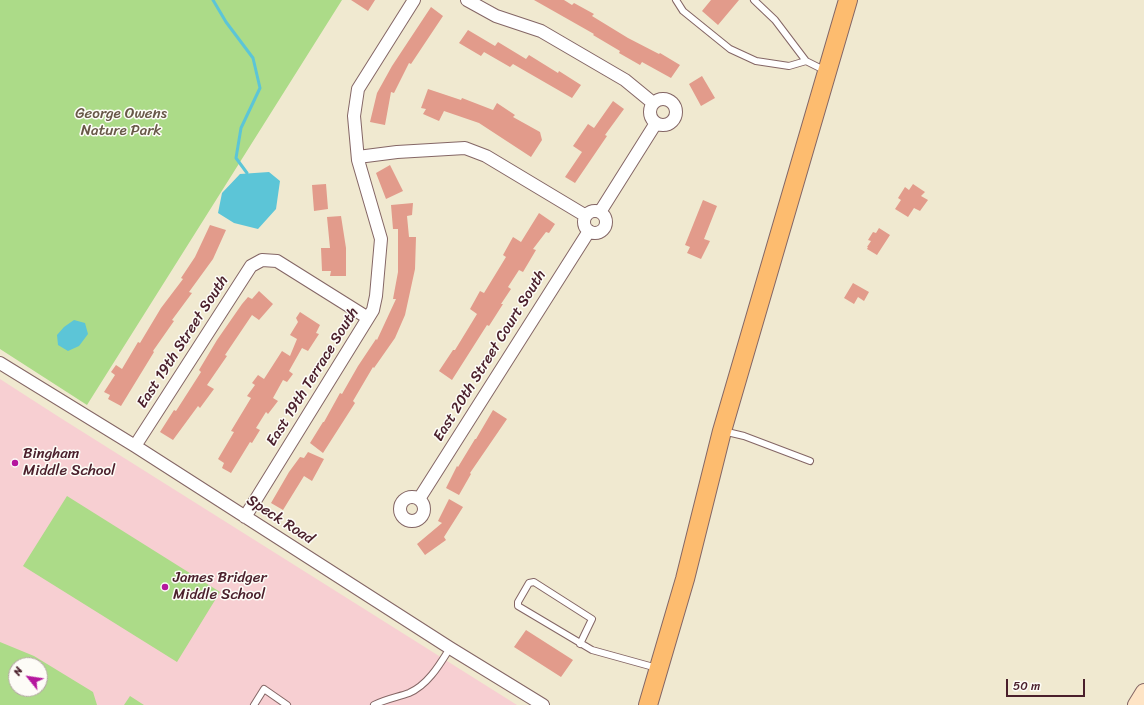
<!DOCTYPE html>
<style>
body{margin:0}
#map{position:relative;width:1144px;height:705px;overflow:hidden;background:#f0e9d0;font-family:Sriracha,sans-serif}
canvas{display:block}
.north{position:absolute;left:8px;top:657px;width:40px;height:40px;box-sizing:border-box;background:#fdfcf7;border:1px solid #b5a4a5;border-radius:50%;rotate:300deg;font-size:11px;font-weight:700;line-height:16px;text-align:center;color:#4a1f2b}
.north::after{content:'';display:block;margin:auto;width:14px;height:18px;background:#b5179e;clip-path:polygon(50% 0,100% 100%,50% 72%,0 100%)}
.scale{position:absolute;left:1006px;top:679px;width:79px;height:18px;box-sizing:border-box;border:2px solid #4a1f2b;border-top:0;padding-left:5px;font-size:12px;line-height:14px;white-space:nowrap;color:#4a1f2b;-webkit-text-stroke:3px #fdfcf7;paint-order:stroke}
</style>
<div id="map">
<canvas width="1144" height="705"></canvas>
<div class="north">N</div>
<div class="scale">50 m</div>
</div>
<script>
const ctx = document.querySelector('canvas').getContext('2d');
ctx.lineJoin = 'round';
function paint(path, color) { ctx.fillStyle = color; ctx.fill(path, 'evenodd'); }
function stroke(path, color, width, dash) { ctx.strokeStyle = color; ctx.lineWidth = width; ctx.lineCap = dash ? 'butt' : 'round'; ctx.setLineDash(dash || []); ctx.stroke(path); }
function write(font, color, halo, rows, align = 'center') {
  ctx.font = font + ' Sriracha,sans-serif'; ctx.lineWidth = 3; ctx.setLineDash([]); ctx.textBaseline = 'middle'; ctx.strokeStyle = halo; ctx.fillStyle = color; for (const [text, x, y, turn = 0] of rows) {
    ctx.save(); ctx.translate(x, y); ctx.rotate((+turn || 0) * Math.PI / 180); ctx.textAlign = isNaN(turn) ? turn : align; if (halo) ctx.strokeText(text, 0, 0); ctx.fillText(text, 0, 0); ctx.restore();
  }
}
paint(new Path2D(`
 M0,379L59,417L517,705H0ZM16,665H40V689H16Z`), '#f7cfd2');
paint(new Path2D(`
 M0,0H342L87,405L0,349Z
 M67,496L220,592L177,662L23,566Z
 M0,642L34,656L93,692L97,705H0ZM16,665H40V689H16Z
 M130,696L144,705H124Z`), '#acdb88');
paint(new Path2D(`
 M269,172L280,181L276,209L258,229L234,223L218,213L222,193L240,174Z
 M74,320L85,323L88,334L79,346L68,351L58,345L57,335L64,327Z`), '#5cc5d7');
stroke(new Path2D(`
 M213,0L226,22L253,58L260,88L241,128L236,158L247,173`), '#5cc5d7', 3);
paint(new Path2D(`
 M351,0H375L368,11Z
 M534,0H564L572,5L574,3L594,14L592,16L628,38L659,54L660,53L680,65L671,78L642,62L640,65L619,53L620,51L593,35L594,34Z
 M711,0H739L718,25L702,11Z
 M431,7L443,16L411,64L409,63L394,93L391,92L385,125L370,122L377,93L392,66Z
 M468,30L495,46L498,42L526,59L529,55L558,73L559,71L581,85L572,98L513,64L510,67L484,52L481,56L459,43Z
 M702,76L715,98L701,106L689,84Z
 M428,89L461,100L462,98L493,110L497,103L515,115L513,117L540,132L542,140L531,157L479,123L444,111L439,121L423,114L426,109L421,108Z
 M613,101L624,109L605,135L607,136L575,183L565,177L582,152L573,146L588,124L594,128Z
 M390,165L403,191L386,199L376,173Z
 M326,184L328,209L314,211L312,185Z
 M913,184L925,192L921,196L928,200L920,211L914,208L908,217L895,209L901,200L898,198L905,187L909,190Z
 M703,200L717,206L704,239L710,241L701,259L687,253L690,247L685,245Z
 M413,203L412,215L407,216L409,237H416L415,269L405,315L395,338L374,368L373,367L353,401L355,403L323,453L310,443L323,422H324L340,393L342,394L358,366L376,339L377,340L396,299H393L398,272V229H393L391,205Z
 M539,213L555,224L549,233L546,232L533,249L536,250L523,272L519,270L508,287L511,289L501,304H503L489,326L487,325L452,380L439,371L453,350H455L477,314L470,309L480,291L484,293L506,257L503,255L513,237L521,242Z
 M341,216L346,248V276H330L331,271H322L321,248H330L327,217Z
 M210,225L226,230L213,259L189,292L192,293L172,320L174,321L153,351L154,352L121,406L108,399L110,395L104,392L115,375L111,372L116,365L122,369L138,342L140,343L161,308L183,279L181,278L195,257Z
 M879,228L890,235L877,255L867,249L868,247H867L871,241L868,240L873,232L876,233Z
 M853,283L869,292L864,301L858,297L854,304L844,298Z
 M259,291L273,304L259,320L252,315L225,355L227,356L207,385L214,389L200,408L198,406L173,440L160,432L174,410L176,411L201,372L199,370L217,340L242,304L248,297L252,299Z
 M300,312L320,325L316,333L319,334L308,351L302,348L289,371L293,374L287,382L283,380L273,398L278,401L268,414L266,412L256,428L260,430L252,443L250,442L231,473L222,468L224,463L218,459L234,432L231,431L251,398L247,396L255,385L252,383L258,375L264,379L282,351L290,356L297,339L290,335L298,322L296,318Z
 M493,410L507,419L470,473L471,474L459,495L446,488L457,466L458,467L475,439H476Z
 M308,452L324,459L312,481L304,476L283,510L271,503L289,472L300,457L304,458Z
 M449,499L463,507L444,537L446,540L425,555L417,544L442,523L438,521Z
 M526,630L573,660L561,677L514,647Z`), '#e29b8b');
const lane = new Path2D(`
 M676,0L683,11L730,49L756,61L789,66L806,61
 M754,0L775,20L806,61L826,71
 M723,431L744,436L810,461
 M580,644L592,619L534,582L529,583L518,602V606L592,650L657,668
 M254,705L264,689L287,705
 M374,705C385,699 398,697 409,693C428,685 440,664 450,648`);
const street = new Path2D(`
 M467,0L496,16L541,31L625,80L653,103
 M650 112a13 13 0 1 1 26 0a13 13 0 1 1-26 0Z
 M358,157L397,152L465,148L486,156L586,216
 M584 222a11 11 0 1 1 22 0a11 11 0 1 1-22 0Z
 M600,212L656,123
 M0,363L135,446L450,648L543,705
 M135,446L251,266L262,260L277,261L368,318
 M400 509a12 12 0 1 1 24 0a12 12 0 1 1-24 0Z
 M419,499L589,231
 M245,517L373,310L376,296L381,239L358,160L354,116L358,89L414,0`);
const secondary = new Path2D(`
 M1136,705L1144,692`);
const primary = new Path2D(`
 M648,705L685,579L722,431L848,0`);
stroke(lane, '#846665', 8);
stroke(street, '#846665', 14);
stroke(secondary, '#846665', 18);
stroke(primary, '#846665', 20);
stroke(lane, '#fff', 6);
stroke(street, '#fff', 12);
stroke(secondary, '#fee4c5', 16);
stroke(primary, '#fdbc6f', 18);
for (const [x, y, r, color] of [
 [15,463,4,"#b5179e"],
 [165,587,4,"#b5179e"]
]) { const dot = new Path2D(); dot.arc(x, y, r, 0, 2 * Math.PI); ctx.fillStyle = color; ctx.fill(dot); stroke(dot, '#fdfcf7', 1.5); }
write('15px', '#675747', '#fdfcf7', [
 ["George Owens",121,114],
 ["Nature Park",121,131]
]);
write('15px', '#4a1f2b', '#fdfcf7', [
 ["East 19th Street South",183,342,-57],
 ["East 20th Street Court South",490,356,-58],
 ["East 19th Terrace South",313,377,-58],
 ["Speck Road",280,520,33]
]);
write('15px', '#4a1f2b', '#fdfcf7', [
 ["Bingham",23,454],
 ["Middle School",23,471],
 ["James Bridger",173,578],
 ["Middle School",173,595]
], 'left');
</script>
